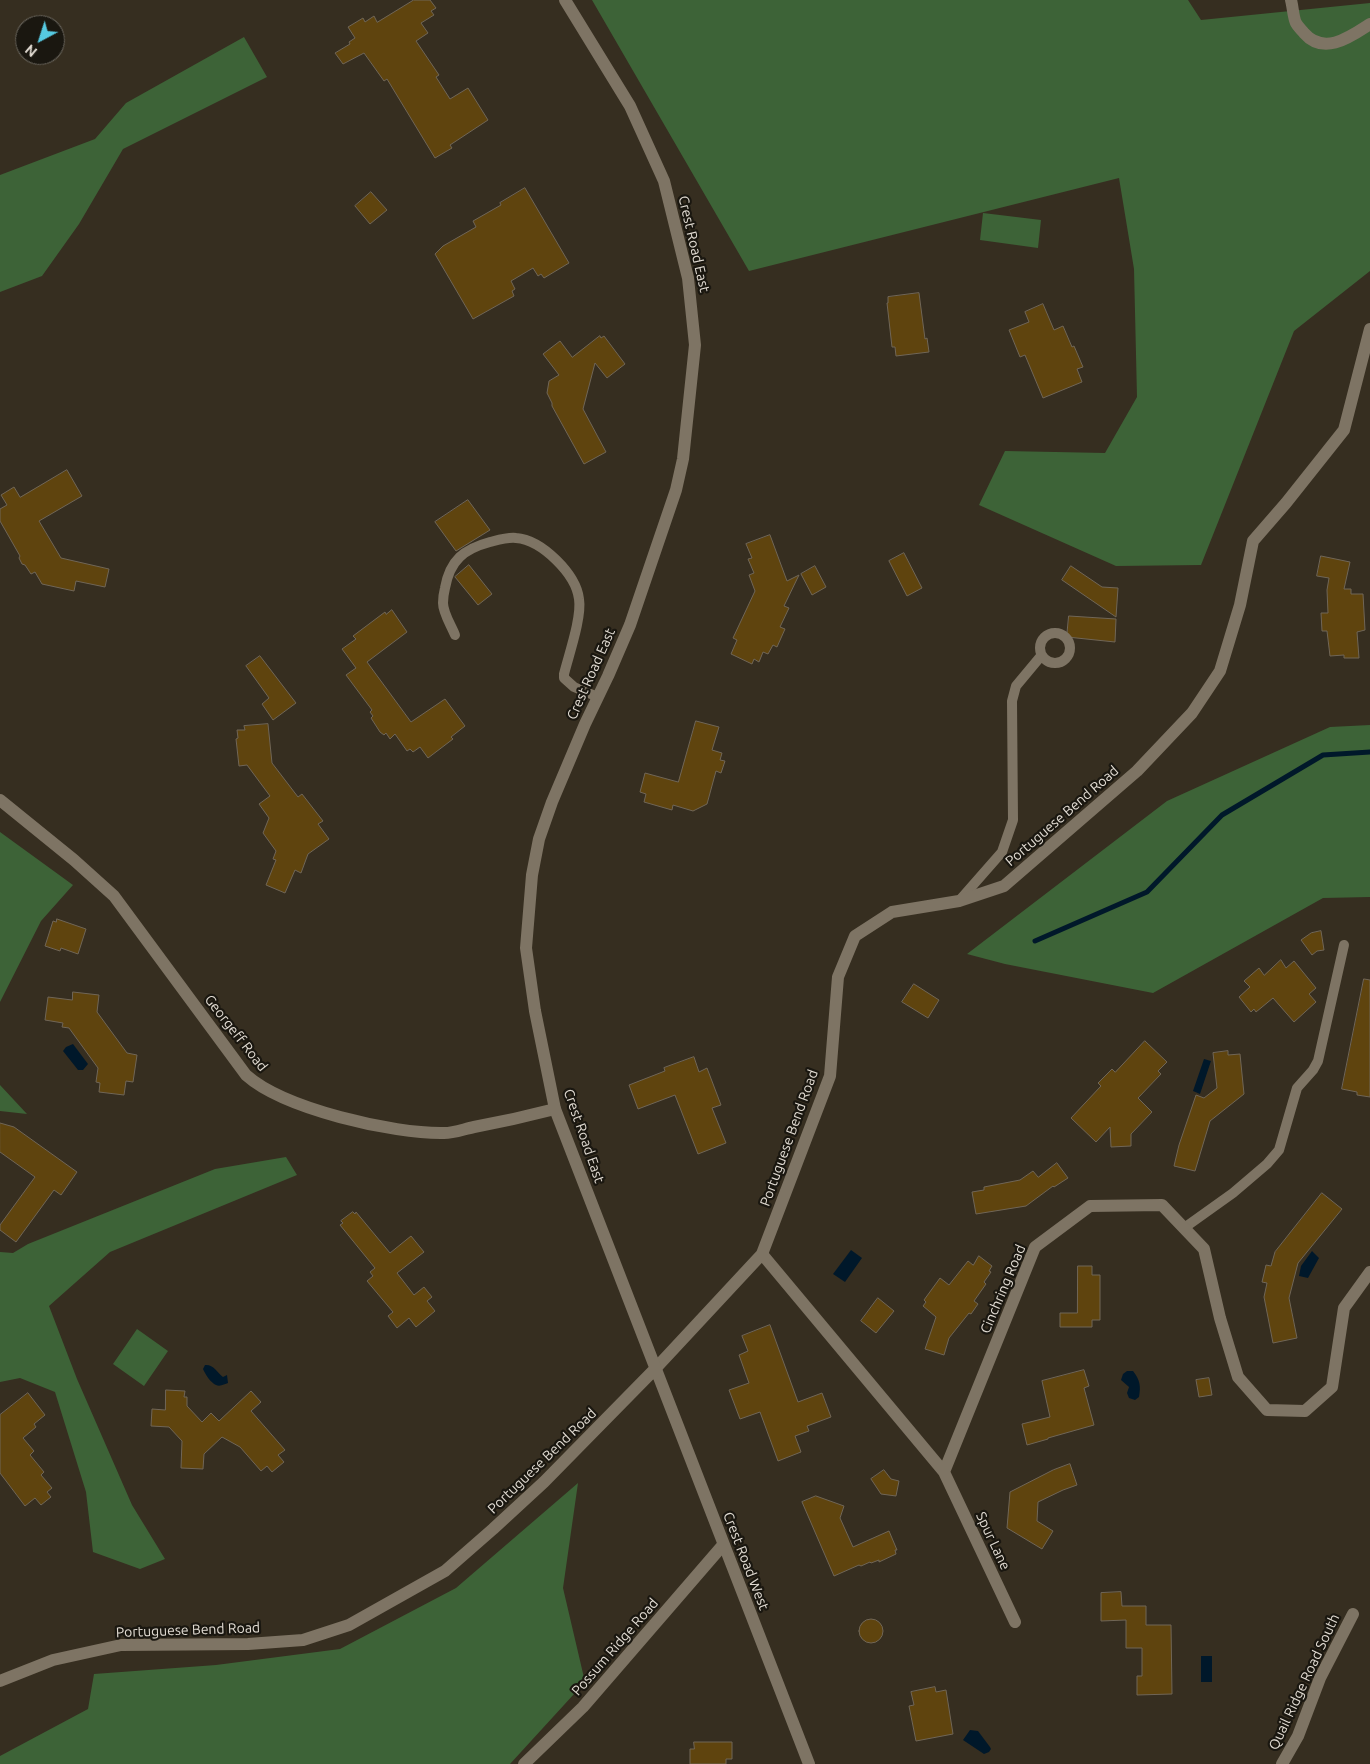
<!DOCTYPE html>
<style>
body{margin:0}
#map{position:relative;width:1370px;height:1764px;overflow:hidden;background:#362e20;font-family:Ubuntu,sans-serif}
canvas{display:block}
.north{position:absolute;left:15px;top:15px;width:50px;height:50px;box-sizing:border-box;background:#1a1710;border:1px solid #6a665e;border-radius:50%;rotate:220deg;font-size:14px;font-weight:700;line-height:20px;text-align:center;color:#e3ddd4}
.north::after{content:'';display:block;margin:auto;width:18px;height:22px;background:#56c9e1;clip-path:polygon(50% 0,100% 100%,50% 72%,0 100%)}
</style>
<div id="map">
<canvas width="1370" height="1764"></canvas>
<div class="north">N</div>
</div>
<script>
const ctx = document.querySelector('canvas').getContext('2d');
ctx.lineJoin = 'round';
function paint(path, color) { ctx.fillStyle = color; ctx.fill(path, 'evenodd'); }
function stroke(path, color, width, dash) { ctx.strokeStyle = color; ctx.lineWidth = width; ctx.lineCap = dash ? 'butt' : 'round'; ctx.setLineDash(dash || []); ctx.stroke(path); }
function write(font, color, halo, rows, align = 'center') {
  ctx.font = font + ' Ubuntu,sans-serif'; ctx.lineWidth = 4.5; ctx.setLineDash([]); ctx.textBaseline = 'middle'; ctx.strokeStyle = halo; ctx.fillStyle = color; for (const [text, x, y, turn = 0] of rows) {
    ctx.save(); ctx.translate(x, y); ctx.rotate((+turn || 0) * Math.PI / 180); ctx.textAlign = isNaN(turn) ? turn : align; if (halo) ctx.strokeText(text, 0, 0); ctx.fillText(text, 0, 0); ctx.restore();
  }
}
paint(new Path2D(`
 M592,0H1188L1201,20L1370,3V271L1294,331L1201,565L1116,566L979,505L1005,451L1105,453L1137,397L1134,269L1119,178L749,271Z
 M244,37L267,77L123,149L79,224L42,276L0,292V175L95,139L126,103Z
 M983,213L1041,220L1038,248L980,240Z
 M1370,725V897L1323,898L1153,993L1005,964L967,954L1167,801L1330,727Z
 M0,832L73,885L41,921L0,1002Z
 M0,1085L27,1114L0,1111Z
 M286,1157L297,1175L110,1252L49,1306L77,1379L132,1505L165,1559L140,1569L93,1552L86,1492L55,1392L20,1378L0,1382V1252L13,1253L28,1244L215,1169Z
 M137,1329L168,1351L144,1386L113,1364Z
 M578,1483L563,1588L585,1682L510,1764H0V1756L88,1709L94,1674L216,1665L340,1649L456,1588Z`), '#3d6337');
paint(new Path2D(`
 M73,1044L88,1064L83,1070H78L63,1051L66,1047Z
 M1204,1059L1211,1061L1200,1094L1193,1091Z
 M851,1250L862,1258L845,1282L833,1274Z
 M1312,1251L1319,1258L1308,1278L1299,1276L1301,1266Z
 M205,1365C213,1364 217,1372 223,1377L227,1375L228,1383C225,1384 220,1387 216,1385C211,1383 205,1374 203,1369Z
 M1127,1371H1133C1140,1380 1141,1386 1139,1397L1135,1400L1129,1398L1127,1393L1129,1387L1121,1380L1123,1374Z
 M1201,1656H1212V1682H1201Z
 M970,1730L978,1731L990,1747L991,1749L989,1752L984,1754L963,1740Z`), '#00182a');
stroke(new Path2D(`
 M1035,941L1147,892L1222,815L1323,755L1370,752`), '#00182a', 5);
const building = new Path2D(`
 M414,0H430L436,8L431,11L434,15L421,23L428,33L416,41L439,75L436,77L450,99L468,88L488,120L450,145L452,148L435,158L387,79L384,81L364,53L343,64L335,53L350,44L349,42L355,38L348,27L363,18L365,22L374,16L377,22Z
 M525,188L569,263L544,278L541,274L538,276L533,268L511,281L515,289L512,291L514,296L473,319L435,254L443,246L476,227L473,221L501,205L500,203Z
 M371,192L387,210L370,224L355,206Z
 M919,293L925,339L927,338L929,352L896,356L895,347H892L887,303H888V297Z
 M1043,304L1054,330L1063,326L1072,347L1074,346L1083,367L1077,369L1082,382L1043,398L1025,355L1020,357L1009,330L1029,322L1025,312Z
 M600,336L601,338L604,336L625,364L607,378L595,363L583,409L606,452L584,464L552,406V403L547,393L549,381L559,375L543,354L560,341L572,357Z
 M67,470L82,496L39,521L61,558L109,569L105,587L76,581L74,591L42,584L35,572L31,574L25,565L22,564L19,558L20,556L0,521V509L7,505L1,495L14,487L20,497Z
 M468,500L490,530L456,551L435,522Z
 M770,535L787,581L799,575L784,606L789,608L780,627L785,629L777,647L773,645L768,654L763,652L759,662L754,659L752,664L731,654L737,640L733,638L755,591L749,575L754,573L748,559L752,558L746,544Z
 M904,553L922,588L907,596L889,561Z
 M1321,556L1350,562L1344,589H1351V594H1363L1365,630L1357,632L1359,658H1344V655L1330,656L1327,631H1322L1321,613H1328L1327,590L1329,578L1317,576Z
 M469,565L492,594L478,605L455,577Z
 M815,566L826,587L812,595L801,574Z
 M1071,566L1102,587L1118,588L1116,617L1062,580Z
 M392,610L407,632L367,662L411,722L445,699L465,726L451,737L453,739L428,758L420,747L413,752L410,749L407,751L395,734L390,739L386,733L384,735L380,732L371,718L373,716L370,712L372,710L346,675L356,668L342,649L356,639L353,636L385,612L386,614Z
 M1069,616L1116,619L1115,642L1067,637Z
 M260,656L296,703L273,720L262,704L269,698L246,666Z
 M696,721L719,727L712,750L722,753L720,760L725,761L721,773L716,771L707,804L693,811L673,805L672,810L644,802L646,794L640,792L645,773L678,782Z
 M268,724L272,763L298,797L302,794L323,821L318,824L329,839L308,854L301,873L295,870L285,893L266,885L276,860L273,859L276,851L263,833L269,818L259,804L270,796L247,765L239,766L236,739L238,738L237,730H245L244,726Z
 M57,919L86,929L78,954L61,948L60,951L45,946L53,921L56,922Z
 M1321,931L1324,950L1317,951L1312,955L1301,940L1311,933Z
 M1281,960L1286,968L1294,961L1316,988L1309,994L1316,1002L1294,1022L1273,998L1256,1012L1254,1009L1251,1012L1239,997L1250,987L1244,981L1259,968L1264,975Z
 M1364,979L1370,980V1097L1357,1095V1092L1342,1089Z
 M914,984L939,1000L928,1018L902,1002Z
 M73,992L99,995L97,1012L127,1053L137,1055L133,1082L126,1081L124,1095L99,1092L100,1083L96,1082L98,1068L69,1028L62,1027L63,1023L45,1020L48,997L72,1000Z
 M1145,1041L1167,1062L1158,1071L1161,1074L1138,1098L1152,1112L1131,1134V1146L1111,1147L1110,1127L1096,1142L1071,1118L1101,1086L1098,1083L1112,1069L1115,1072Z
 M1228,1051V1055L1240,1054L1244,1094L1210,1121L1195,1171L1174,1166L1179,1145L1196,1095L1204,1098L1217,1088L1213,1053Z
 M694,1057L699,1072L707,1068L721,1105L712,1108L726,1143L698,1154L675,1095L638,1109L629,1085L665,1071L664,1068Z
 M0,1123L14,1127L77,1172L61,1195L54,1190L16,1242L0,1230V1225L35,1177L0,1152Z
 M1057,1163L1068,1178L1054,1187L1053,1186L1026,1206L976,1214L972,1192L984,1190V1187L1020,1180L1033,1171L1038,1177Z
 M1322,1193L1342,1209L1298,1263L1289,1298L1297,1338L1273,1343L1264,1297L1267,1283L1262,1282L1266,1265L1271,1266L1275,1252Z
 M353,1212L355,1214L356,1212L390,1253L411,1236L424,1252L397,1273L414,1295L424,1287L432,1297L427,1301L435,1311L416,1327L409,1318L397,1328L388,1316L393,1312L367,1281L373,1276L370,1272L375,1268L340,1225L343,1223L341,1221Z
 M979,1256L992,1266L989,1271L991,1272L984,1282L986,1284L974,1301L978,1304L971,1314L969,1313L949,1338L944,1355L925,1349L936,1317L923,1306L926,1302L924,1300L940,1278L949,1285L968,1261L973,1265Z
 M1078,1266H1092V1275H1100V1320H1092V1327H1060V1313H1077Z
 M878,1298L894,1311L876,1333L861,1321Z
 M770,1325L798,1402L822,1393L831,1417L807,1426L809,1431L795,1436L801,1452L778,1461L760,1412L740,1419L729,1390L749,1383L739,1355L748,1351L742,1336Z
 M1084,1370L1089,1386L1084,1388L1094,1425L1048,1438V1439L1027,1445L1022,1424L1050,1417L1042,1381Z
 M1209,1378L1212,1395L1199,1397L1196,1380Z
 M166,1390L185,1391L184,1397H187V1406L202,1422L211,1413L219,1421L251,1391L261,1402L251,1411L285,1450L278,1455L284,1462L272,1472L267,1466L261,1471L240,1447L222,1437L204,1454L203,1469L181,1468L182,1441L169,1427L151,1426L152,1409L165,1410Z
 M28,1393L45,1415L34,1424L36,1427L23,1438L34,1451L30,1455L44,1472L41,1475L52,1488L47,1492L51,1497L41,1505L35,1498L25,1506L0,1473V1415Z
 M1070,1464L1077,1485L1063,1490L1038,1502L1037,1521L1053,1531L1042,1549L1007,1528L1010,1492L1053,1470Z
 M884,1470L891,1479L899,1481L896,1496L881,1494L871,1479Z
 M816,1496L844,1506L840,1518L853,1547L889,1531L897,1550H895L896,1554L879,1562V1560L871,1563L870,1562L861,1566L859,1565L834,1576L802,1502Z
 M1121,1592L1122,1606H1146V1625H1171L1172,1694L1137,1695V1676H1142V1648H1126V1620L1101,1621V1593Z
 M859 1631a12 12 0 1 1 24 0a12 12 0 1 1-24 0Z
 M935,1687L936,1692L946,1690L953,1734L916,1741L909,1706L914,1705L911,1692Z
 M694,1742H732V1759H726V1764H690V1749H694Z`);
paint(building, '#5f440e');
stroke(building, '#706657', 1);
stroke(new Path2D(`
 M1040 648a15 15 0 1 1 30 0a15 15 0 1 1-30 0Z
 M455,635C451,625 443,613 443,603C443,598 444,592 445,588C450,560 464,549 490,542C498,540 508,537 516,538C542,540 576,574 579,599C582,617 569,654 564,674V678L574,687L598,697
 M959,901L1002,852L1013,820L1012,701L1016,686L1041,656
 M1184,1228L1233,1193L1267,1164L1279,1150L1297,1088L1313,1070L1318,1061L1344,945`), '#7e7464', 10);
stroke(new Path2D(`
 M1291,0C1293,7 1293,17 1296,23C1298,27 1302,30 1304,33C1324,56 1350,37 1370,24
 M0,800L74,860L114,896L246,1075C284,1109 393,1134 444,1133C454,1133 464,1129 474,1127C501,1122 528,1116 555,1109
 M762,1254L944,1472L1015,1622
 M655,1369L762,1254L830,1076L838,977L855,936L892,912L959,901L1004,886L1137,771L1192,713L1220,671L1240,605L1253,541L1286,503L1344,430L1370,329
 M944,1472L1035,1247L1090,1206L1162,1205L1204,1249L1220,1318L1238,1377L1267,1410L1305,1411L1332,1387L1344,1308L1370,1272
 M524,1764L583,1707L723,1545
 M1282,1764L1298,1736L1320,1678L1353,1614`), '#7e7464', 12);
stroke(new Path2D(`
 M565,0L630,106L664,181L688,278L695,345L683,459L676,490L630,625L608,676L585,724L552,802L539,839L532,875L526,948L535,1011L555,1109L809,1764
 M0,1681L53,1660L121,1645L248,1644L303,1640L349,1625L445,1571L493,1529L544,1482L655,1369`), '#7e7464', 12);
write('14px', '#e3ddd4', '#1a1710', [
 ["Crest Road East",694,244,77],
 ["Crest Road East",591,674,-66],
 ["Portuguese Bend Road",1062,816,-41],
 ["Georgeff Road",236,1033,52],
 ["Crest Road East",584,1136,71],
 ["Portuguese Bend Road",789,1138,-70],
 ["Cinchring Road",1003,1289,-67],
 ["Portuguese Bend Road",542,1461,-44],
 ["Spur Lane",993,1541,65],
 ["Crest Road West",746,1561,69],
 ["Portuguese Bend Road",188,1630,-2],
 ["Possum Ridge Road",615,1647,-49],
 ["Quail Ridge Road South",1304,1682,-65]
]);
</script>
